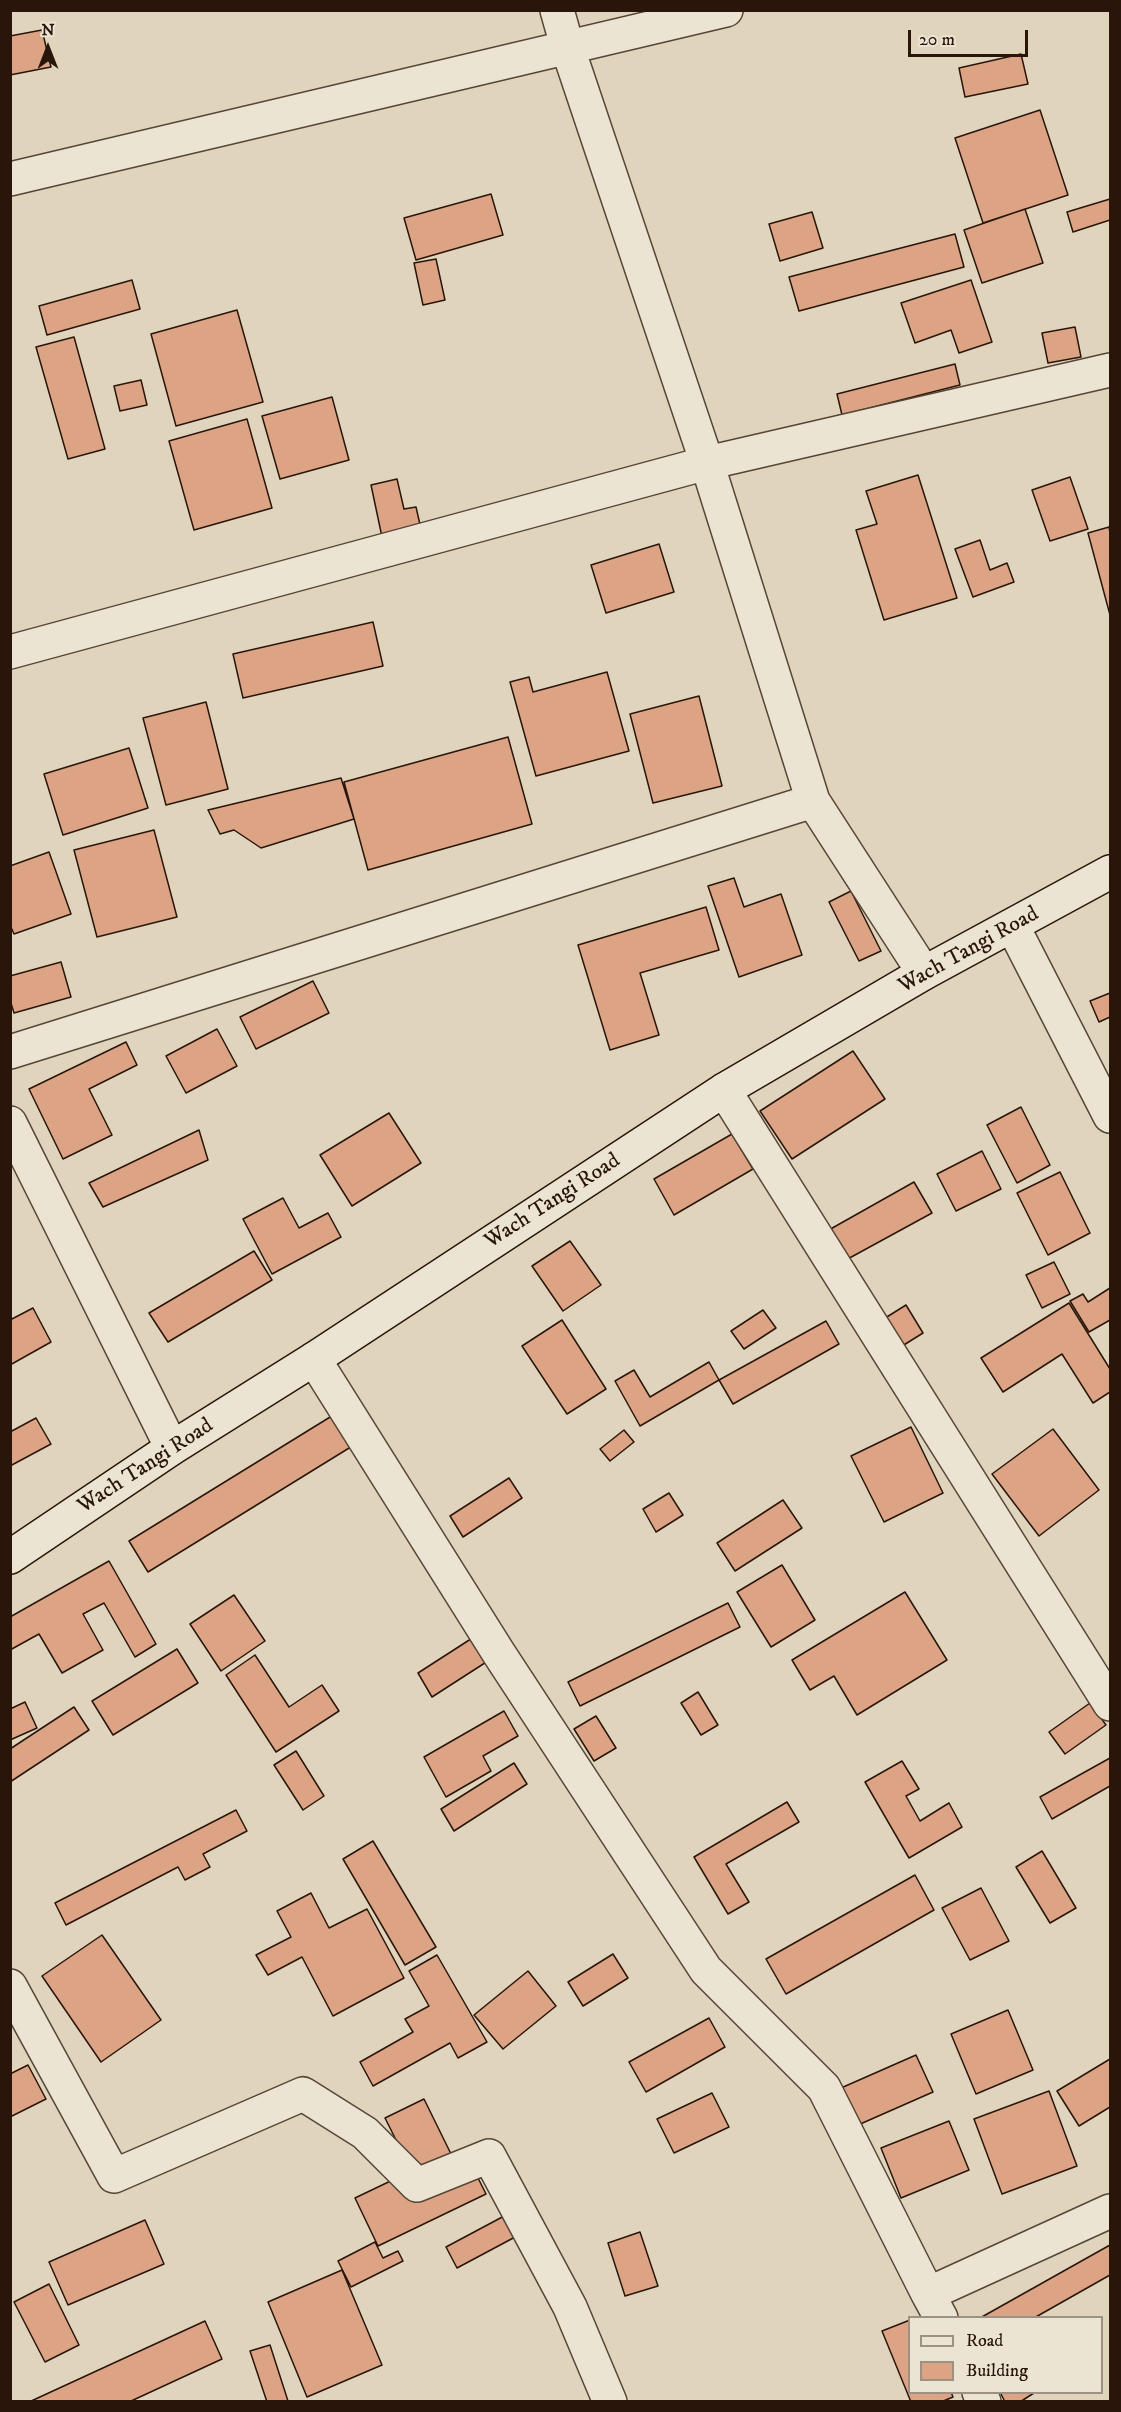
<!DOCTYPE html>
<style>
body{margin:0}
#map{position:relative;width:1121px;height:2412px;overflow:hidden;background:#e0d5bc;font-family:"IM FELL DW Pica",serif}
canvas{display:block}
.frame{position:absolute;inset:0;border:12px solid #29150a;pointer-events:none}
.legend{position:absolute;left:908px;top:2316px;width:195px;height:78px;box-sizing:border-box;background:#ebe4d3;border:2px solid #9d9183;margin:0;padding:8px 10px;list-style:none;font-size:18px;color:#29150a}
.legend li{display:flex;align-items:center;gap:12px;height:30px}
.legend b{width:30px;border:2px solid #9d9183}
.north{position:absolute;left:18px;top:18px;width:60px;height:60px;-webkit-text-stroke:4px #ebe4d3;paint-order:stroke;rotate:0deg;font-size:16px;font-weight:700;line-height:24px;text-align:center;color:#29150a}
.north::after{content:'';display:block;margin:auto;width:21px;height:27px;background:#29150a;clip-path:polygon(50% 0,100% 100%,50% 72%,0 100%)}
.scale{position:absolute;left:908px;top:30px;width:120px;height:27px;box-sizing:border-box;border:3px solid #29150a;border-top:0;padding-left:8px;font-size:18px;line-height:21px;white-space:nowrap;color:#29150a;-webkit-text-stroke:4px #ebe4d3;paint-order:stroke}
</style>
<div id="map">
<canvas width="1121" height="2412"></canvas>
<div class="frame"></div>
<ul class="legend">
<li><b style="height:8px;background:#ebe4d3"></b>Road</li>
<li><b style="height:16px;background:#dca485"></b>Building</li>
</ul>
<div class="north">N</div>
<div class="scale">20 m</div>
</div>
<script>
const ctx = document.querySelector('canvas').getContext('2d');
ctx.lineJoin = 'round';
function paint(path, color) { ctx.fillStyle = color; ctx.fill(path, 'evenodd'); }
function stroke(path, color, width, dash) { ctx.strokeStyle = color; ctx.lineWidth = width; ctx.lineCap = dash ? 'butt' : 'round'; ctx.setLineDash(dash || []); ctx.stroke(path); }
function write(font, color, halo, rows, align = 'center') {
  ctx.font = font + ' "IM FELL DW Pica",serif'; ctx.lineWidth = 4.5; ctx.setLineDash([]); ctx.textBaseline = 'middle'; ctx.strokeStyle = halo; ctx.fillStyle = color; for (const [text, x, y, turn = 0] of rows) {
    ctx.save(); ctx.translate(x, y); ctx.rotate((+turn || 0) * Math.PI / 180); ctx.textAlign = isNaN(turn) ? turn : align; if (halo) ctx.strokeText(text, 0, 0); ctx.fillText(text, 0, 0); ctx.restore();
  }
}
const building = new Path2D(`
 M42,30L51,67L10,75V36Z
 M1021,54L1028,84L965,97L959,68Z
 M1040,110L1068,195L983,223L955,138Z
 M491,194L503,235L416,260L404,218Z
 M1110,199V220L1073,232L1067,212Z
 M1025,209L1043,263L982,283L964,230Z
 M812,212L823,248L780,261L769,224Z
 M955,234L964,267L799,311L789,277Z
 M436,259L445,300L423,305L414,263Z
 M132,280L140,309L47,335L39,306Z
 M971,280L992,342L959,353L951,330L915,343L901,303Z
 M237,310L263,402L176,426L151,334Z
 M1075,327L1081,357L1048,363L1042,333Z
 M74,337L105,449L68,459L36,347Z
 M955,364L960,385L842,415L837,394Z
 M141,380L147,405L120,411L114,386Z
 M332,397L349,460L280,479L262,416Z
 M247,419L272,508L194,530L169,441Z
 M918,475L957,598L884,620L856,530L877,524L866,491Z
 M1070,477L1088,529L1050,541L1032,490Z
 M397,479L404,509L416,507L421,529L382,537L371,485Z
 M1109,527L1110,533V615L1088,533Z
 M980,540L990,570L1007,563L1014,582L973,597L955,549Z
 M659,544L674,592L606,613L591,565Z
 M373,622L383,666L243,698L233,654Z
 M607,672L629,751L536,776L510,682L529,677L533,692Z
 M699,696L722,786L653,803L630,714Z
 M206,702L228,789L166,805L143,718Z
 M508,737L532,824L368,870L344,782Z
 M129,748L148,808L63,835L44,774Z
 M341,778L354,819L261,848L234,830L220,834L208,810Z
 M154,830L177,917L97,937L74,850Z
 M49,852L71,914L14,934L10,925V866Z
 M734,878L744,907L781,894L802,955L739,977L708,886Z
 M851,891L881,951L859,961L829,902Z
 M706,907L719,950L640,973L659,1035L610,1050L578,945Z
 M61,962L71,997L14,1013L10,1000V976Z
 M313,981L329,1013L256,1049L240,1017Z
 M1110,993V1017L1099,1022L1090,1001Z
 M217,1029L237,1066L186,1093L166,1056Z
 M126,1042L137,1065L89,1089L112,1135L63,1159L29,1089Z
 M853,1051L885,1099L792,1159L760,1111Z
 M1021,1107L1050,1165L1017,1183L987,1125Z
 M389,1113L421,1163L352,1206L320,1155Z
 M199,1130L208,1160L103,1207L89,1183Z
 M732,1134L753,1169L674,1215L654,1179Z
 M982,1151L1001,1189L956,1211L937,1174Z
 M1060,1172L1090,1233L1048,1255L1017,1193Z
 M914,1182L932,1213L844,1261L827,1231Z
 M283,1198L299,1228L328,1213L341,1237L272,1274L243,1219Z
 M570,1241L601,1285L563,1311L532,1266Z
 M254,1251L272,1280L168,1342L149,1313Z
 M1054,1262L1070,1294L1042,1308L1026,1275Z
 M1110,1288V1320L1089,1332L1070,1301L1083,1294L1088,1302Z
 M1069,1303L1110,1369V1392L1093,1403L1062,1354L1003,1392L981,1358Z
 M906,1305L923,1333L899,1348L882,1320Z
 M33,1308L51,1342L10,1365V1320Z
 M763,1310L776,1328L744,1349L731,1331Z
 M562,1320L606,1389L567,1414L522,1346Z
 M826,1321L839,1344L733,1404L719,1380Z
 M709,1362L719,1380L640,1426L615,1381L634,1370L650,1397Z
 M335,1414L354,1445L148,1572L129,1541Z
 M36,1418L51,1444L10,1466V1432Z
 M911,1427L943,1493L884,1522L851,1456Z
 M1053,1429L1099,1490L1039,1536L992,1474Z
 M624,1430L634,1442L610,1461L600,1449Z
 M509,1478L522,1498L463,1537L450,1516Z
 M669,1493L683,1515L656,1532L643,1509Z
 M783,1500L802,1528L735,1571L717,1543Z
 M109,1561L156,1644L135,1657L104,1603L83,1614L103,1650L62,1673L39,1634L10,1650V1617Z
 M782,1565L815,1620L771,1647L737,1592Z
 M905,1592L947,1660L857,1715L834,1676L810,1690L792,1660Z
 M234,1595L265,1641L221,1671L190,1624Z
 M728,1603L740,1627L580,1706L568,1682Z
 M477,1635L491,1659L432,1697L418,1673Z
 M177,1649L198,1683L113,1735L92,1701Z
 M255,1655L289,1707L322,1685L339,1711L276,1752L226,1675Z
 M698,1692L718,1725L701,1735L681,1703Z
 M25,1702L37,1728L10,1740V1709Z
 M1090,1703L1106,1725L1065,1754L1049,1732Z
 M74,1707L89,1730L10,1782V1749Z
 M504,1711L518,1736L483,1756L491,1771L446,1797L424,1757Z
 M596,1716L616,1748L594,1761L574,1729Z
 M296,1751L324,1796L303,1810L274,1765Z
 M1110,1758V1786L1052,1819L1040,1797Z
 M902,1761L919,1789L906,1796L920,1821L949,1803L962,1827L909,1858L865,1782Z
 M514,1763L527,1784L454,1831L441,1809Z
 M787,1802L799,1822L726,1864L749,1902L728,1914L694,1857Z
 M236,1810L247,1831L203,1854L210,1867L185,1880L178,1867L66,1925L55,1903Z
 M373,1841L436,1947L405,1965L343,1859Z
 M1042,1851L1076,1908L1050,1923L1016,1867Z
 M915,1875L934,1910L786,1994L766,1959Z
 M981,1888L1009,1941L970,1960L942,1908Z
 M311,1893L329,1928L367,1909L404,1978L333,2016L302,1957L268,1975L256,1955L291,1937L277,1911Z
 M102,1935L161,2020L101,2062L42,1976Z
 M613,1954L628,1978L583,2006L568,1982Z
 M437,1955L487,2042L458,2058L450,2043L373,2086L360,2062L413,2032L405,2019L429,2006L409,1971Z
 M528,1971L556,2006L503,2049L474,2015Z
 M1008,2010L1033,2070L976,2094L951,2034Z
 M709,2018L725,2047L646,2092L629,2062Z
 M916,2055L933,2092L858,2125L841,2088Z
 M1110,2059V2107L1079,2126L1057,2091Z
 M28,2065L46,2099L10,2117V2074Z
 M1049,2091L1077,2166L1002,2194L974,2119Z
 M712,2093L729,2127L674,2153L657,2119Z
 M424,2099L453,2158L414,2176L385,2118Z
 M949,2121L969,2170L901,2198L881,2148Z
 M474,2170L486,2194L378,2246L355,2198L401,2176Z
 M506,2215L517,2236L457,2268L446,2247Z
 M145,2220L164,2264L68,2305L49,2262Z
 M640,2232L658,2286L625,2296L608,2243Z
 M375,2242L383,2258L398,2251L403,2261L351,2287L338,2261Z
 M1110,2245V2275L1034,2318H980Z
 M342,2270L382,2365L307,2397L268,2302Z
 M49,2284L79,2345L45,2362L14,2302Z
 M910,2320V2392H951L953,2397L941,2402H911L882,2331Z
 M205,2321L222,2359L129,2402H29Z
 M270,2345L288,2401V2402H267L250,2351Z
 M1000,2392H1034V2393L1020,2402H1005Z`);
paint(building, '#dca485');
stroke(building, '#29150a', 1.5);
const street = new Path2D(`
 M557,10L568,49L707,463L813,801L924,973
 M10,179L726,10
 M10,652L707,463L1110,370
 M1013,927L1110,1116
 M10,1052L813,801
 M724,1090L1110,1704
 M10,1123L172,1448
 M314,1359L498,1652L706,1970L824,2088L928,2294
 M10,1986L114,2176L303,2094L365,2133L417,2185L489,2156L570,2307L610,2402
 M941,2318L928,2294L1110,2211
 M979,2392L984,2402`);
const secondary = new Path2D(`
 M10,1557L172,1448L314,1359L724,1090L924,973L1110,872`);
stroke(street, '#574536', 36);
stroke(secondary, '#29150a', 36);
stroke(street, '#ebe4d3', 33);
stroke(secondary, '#ebe4d3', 33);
write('22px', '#29150a', '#ebe4d3', [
 ["Wach Tangi Road",969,951,-29],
 ["Wach Tangi Road",553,1202,-33],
 ["Wach Tangi Road",146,1467,-33]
]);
</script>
